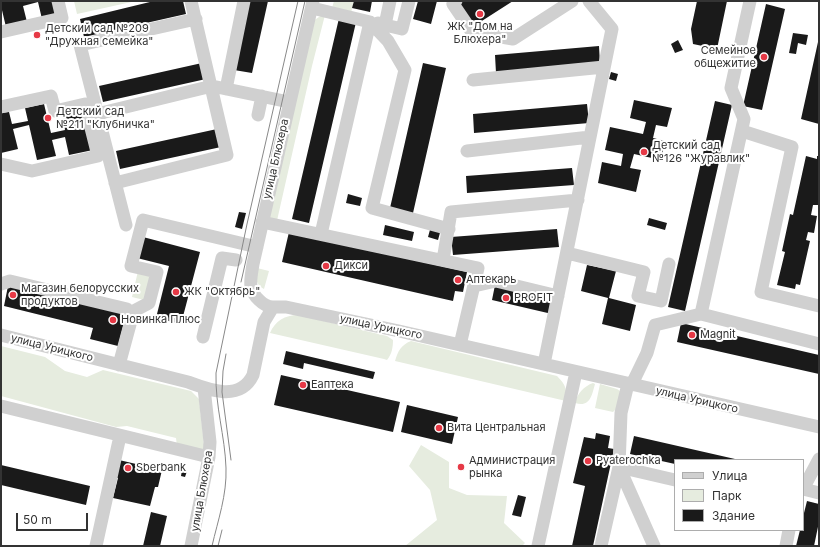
<!DOCTYPE html>
<meta charset="utf-8">
<style>
body{margin:0}
#map{position:relative;width:820px;height:547px;overflow:hidden;background:#fff;font-family:Inter,sans-serif}
canvas{display:block}
.frame{position:absolute;inset:0;border:2px solid #333;pointer-events:none}
.legend{position:absolute;left:674px;top:459px;width:130px;height:72px;box-sizing:border-box;background:#fff;border:1px solid #adadad;margin:0;padding:5px 7px;list-style:none;font-size:12px;color:#333}
.legend li{display:flex;align-items:center;gap:8px;height:20px}
.legend b{width:20px;border:1px solid #adadad}
.scale{position:absolute;left:16px;top:513px;width:72px;height:18px;box-sizing:border-box;border:2px solid #333;border-top:0;padding-left:5px;font-size:12px;line-height:14px;white-space:nowrap;color:#333;-webkit-text-stroke:3px #fff;paint-order:stroke}
</style>
<div id="map">
<canvas width="820" height="547"></canvas>
<div class="frame"></div>
<ul class="legend">
<li><b style="height:5px;background:#d0d0d0"></b>Улица</li>
<li><b style="height:11px;background:#e6ecdf"></b>Парк</li>
<li><b style="height:11px;background:#1a1a1a"></b>Здание</li>
</ul>
<div class="scale">50 m</div>
</div>
<script>
const ctx = document.querySelector('canvas').getContext('2d');
ctx.lineJoin = 'round';
function paint(path, color) { ctx.fillStyle = color; ctx.fill(path, 'evenodd'); }
function stroke(path, color, width, dash) { ctx.strokeStyle = color; ctx.lineWidth = width; ctx.lineCap = dash ? 'butt' : 'round'; ctx.setLineDash(dash || []); ctx.stroke(path); }
function write(font, color, halo, rows, align = 'center') {
  ctx.font = font + ' Inter,sans-serif'; ctx.lineWidth = 4; ctx.setLineDash([]); ctx.textBaseline = 'middle'; ctx.strokeStyle = halo; ctx.fillStyle = color; for (const [text, x, y, turn = 0] of rows) {
    ctx.save(); ctx.translate(x, y); ctx.rotate((+turn || 0) * Math.PI / 180); ctx.textAlign = isNaN(turn) ? turn : align; if (halo) ctx.strokeText(text, 0, 0); ctx.fillText(text, 0, 0); ctx.restore();
  }
}
paint(new Path2D(`
 M74,1H136L77,14Z
 M334,1H354L351,13L332,8Z
 M322,15H325L312,66L276,225L268,223L313,21Z
 M257,268L269,271L264,289C255,285 256,277 257,268Z
 M138,271L154,275L148,301L132,297Z
 M298,315L387,336L393,340C393,347 392,354 387,360L384,359L270,333C275,321 285,315 298,315Z
 M411,341L557,376C566,385 567,389 566,401L395,361C398,351 401,345 411,341Z
 M1,346L45,357L65,371L87,377L103,370L191,391L199,399L205,454L177,446L176,438L127,426L116,427L1,396Z
 M593,383L595,384C592,395 590,408 575,403C577,394 584,386 593,383Z
 M600,384L617,389L620,391L617,408L613,412L595,408Z
 M421,445L449,462V488L467,495L507,496L504,523L525,543L522,546H405L437,520L430,490L409,466Z`), '#e6ecdf');
paint(new Path2D(`
 M1,1H55L59,15L42,19L38,2L23,6L27,22L6,27L1,6Z
 M154,1H183L186,14L84,37L80,19Z
 M249,1H268L252,73L234,70Z
 M354,1H372L370,12L352,8Z
 M418,1H437L431,24L413,19Z
 M462,1H513L474,26L459,3Z
 M697,1H727L717,49L693,44L691,29Z
 M766,4L785,9L762,110L743,106Z
 M340,14L357,18L309,223L292,219Z
 M793,33L808,35L806,45L798,43L796,54L789,53Z
 M678,40L683,50L675,53L671,44Z
 M818,42H819V124L801,119Z
 M599,46L600,65L496,73L495,55Z
 M202,63L206,79L103,102L99,86Z
 M423,63L446,68L413,213L390,208Z
 M611,72L618,74L616,81L609,79Z
 M634,100L672,108L667,127L656,125L653,138L665,141L661,160L634,154L630,168L641,170L636,192L598,183L602,162L621,166L623,154L605,150L610,127L643,134L646,122L630,118Z
 M715,101L732,105L685,311L668,307Z
 M44,104L51,133L65,130L62,115L84,111L93,150L69,155L65,137L52,140L56,156L37,160L29,125L13,129L18,149L1,153V113L9,112L12,124L28,121L25,108Z
 M587,104L589,123L474,133L473,114Z
 M217,129L221,147L120,169L116,151Z
 M806,156L817,159V156H819V201L818,205H813L811,215L817,216L814,233L808,232L806,240L810,241L800,285L796,284L795,289L777,285L785,252L782,251L790,214L793,215Z
 M572,168L574,185L467,193L466,176Z
 M348,194L362,198L360,206L346,203Z
 M239,212L246,213L242,229L235,227Z
 M649,218L667,223L665,230L647,225Z
 M385,225L414,232L412,241L383,235Z
 M431,226L441,229L438,240L428,237Z
 M557,229L559,247L453,255L451,237Z
 M289,232L467,272L463,292L455,291L453,301L282,262Z
 M143,237L200,252L181,324L156,318L169,266L137,258Z
 M587,265L616,271L609,298L636,305L630,331L602,324L608,298L581,291Z
 M495,285L555,298L552,314L492,300Z
 M8,286L127,311L118,346L90,339L93,328L4,306Z
 M681,323L819,355V374L677,342Z
 M286,351L375,372L373,379L304,363L303,369L283,364Z
 M281,375L400,402L393,432L274,405Z
 M407,405L458,417L452,444L401,432Z
 M596,433L610,436L608,448L614,449L593,546H572L585,486L573,483L584,437L595,439Z
 M634,436L735,459V460H675V464L630,454Z
 M119,460L162,470L158,487H155L150,506L113,498L118,478L115,477Z
 M1,465L90,486L86,505L1,485Z
 M182,470L187,471L185,477L181,476Z
 M518,495L526,497L521,517L512,515Z
 M807,501L819,504V522L814,546H796L800,530H803V517Z
 M151,512L167,516L160,546H143Z`), '#1a1a1a');
stroke(new Path2D(`
 M313,1L253,264C251,278 247,289 259,300C263,304 267,307 273,307C277,307 282,307 286,307L399,331L819,427
 M456,1L453,4L472,32L513,39L572,1
 M312,8L370,22L321,234
 M370,22L388,41L405,70L372,208L449,229
 M378,23L385,25L390,1
 M385,25L402,29L409,1
 M1,32L62,18L58,1
 M473,80L604,67
 M226,89L244,1
 M1,107L51,96L55,111L85,104L98,156L32,171L1,164
 M97,114L212,86L289,102
 M258,115L262,96
 M742,131L792,147L761,292L819,306
 M467,151L590,137
 M115,183L227,155L191,1
 M262,222L478,268L460,345
 M126,225L80,45L196,19
 M567,253L644,272L638,296L661,301L669,264
 M443,260L451,212L578,200
 M1,284L10,281L127,309L132,317L119,365
 M474,286L496,281L558,296
 M130,313L149,303L157,272L131,266L143,220L257,247
 M701,314L819,344
 M1,335L188,382C209,390 240,402 253,375L264,322L273,307
 M203,337L222,258L236,260
 M544,364L612,29L589,1
 M632,384L647,353L655,325L701,314L744,119L731,88L750,1
 M1,406L209,457
 M803,489L819,459
 M803,489L819,493
 M96,546L120,436
 M191,546L209,457L210,442L204,388
 M538,546L576,372
 M601,546L619,467L621,413L628,384
 M654,546L619,467L675,480
 M786,546L789,530`), '#d0d0d0', 13);
stroke(new Path2D(`
 M241,282L305,1
 M226,354L223,371L222,392L231,460
 M212,546C218,520 227,495 226,468C225,436 215,406 216,373L247,224L298,1
 M218,546L222,530`), '#888', 1);
for (const [x, y, r, color] of [
 [480,14,4,"#e63946"],
 [37,35,4,"#e63946"],
 [764,57,4,"#e63946"],
 [48,118,4,"#e63946"],
 [644,152,4,"#e63946"],
 [326,266,4,"#e63946"],
 [458,280,4,"#e63946"],
 [176,292,4,"#e63946"],
 [13,295,4,"#e63946"],
 [506,298,4,"#e63946"],
 [113,320,4,"#e63946"],
 [692,335,4,"#e63946"],
 [303,385,4,"#e63946"],
 [439,428,4,"#e63946"],
 [588,461,4,"#e63946"],
 [461,467,4,"#e63946"],
 [128,468,4,"#e63946"]
]) { const dot = new Path2D(); dot.arc(x, y, r, 0, 2 * Math.PI); ctx.fillStyle = color; ctx.fill(dot); stroke(dot, '#fff', 1.5); }
write('11px', '#333', '#fff', [
 ["ЖК \"Дом на",480,27,"center"],
 ["Блюхера\"",480,40,"center"],
 ["Детский сад №209",45,29],
 ["\"Дружная семейка\"",45,42],
 ["Семейное",756,51,"right"],
 ["общежитие",756,64,"right"],
 ["Детский сад",56,112],
 ["№211 \"Клубничка\"",56,125],
 ["Детский сад",652,146],
 ["№126 \"Журавлик\"",652,159],
 ["Дикси",334,266],
 ["Аптекарь",466,280],
 ["Магазин белорусских",21,289],
 ["продуктов",21,302],
 ["ЖК \"Октябрь\"",184,292],
 ["PROFIT",514,298],
 ["Новинка Плюс",121,320],
 ["Magnit",700,335],
 ["Еаптека",311,385],
 ["Вита Центральная",447,428],
 ["Администрация",469,461],
 ["рынка",469,474],
 ["Pyaterochka",596,461],
 ["Sberbank",136,468]
], 'left');
write('11px', '#333', '#fff', [
 ["улица Блюхера",276,159,-77],
 ["улица Урицкого",381,327,12],
 ["улица Урицкого",52,348,14],
 ["улица Урицкого",697,400,13],
 ["улица Блюхера",202,491,-80]
]);
</script>
